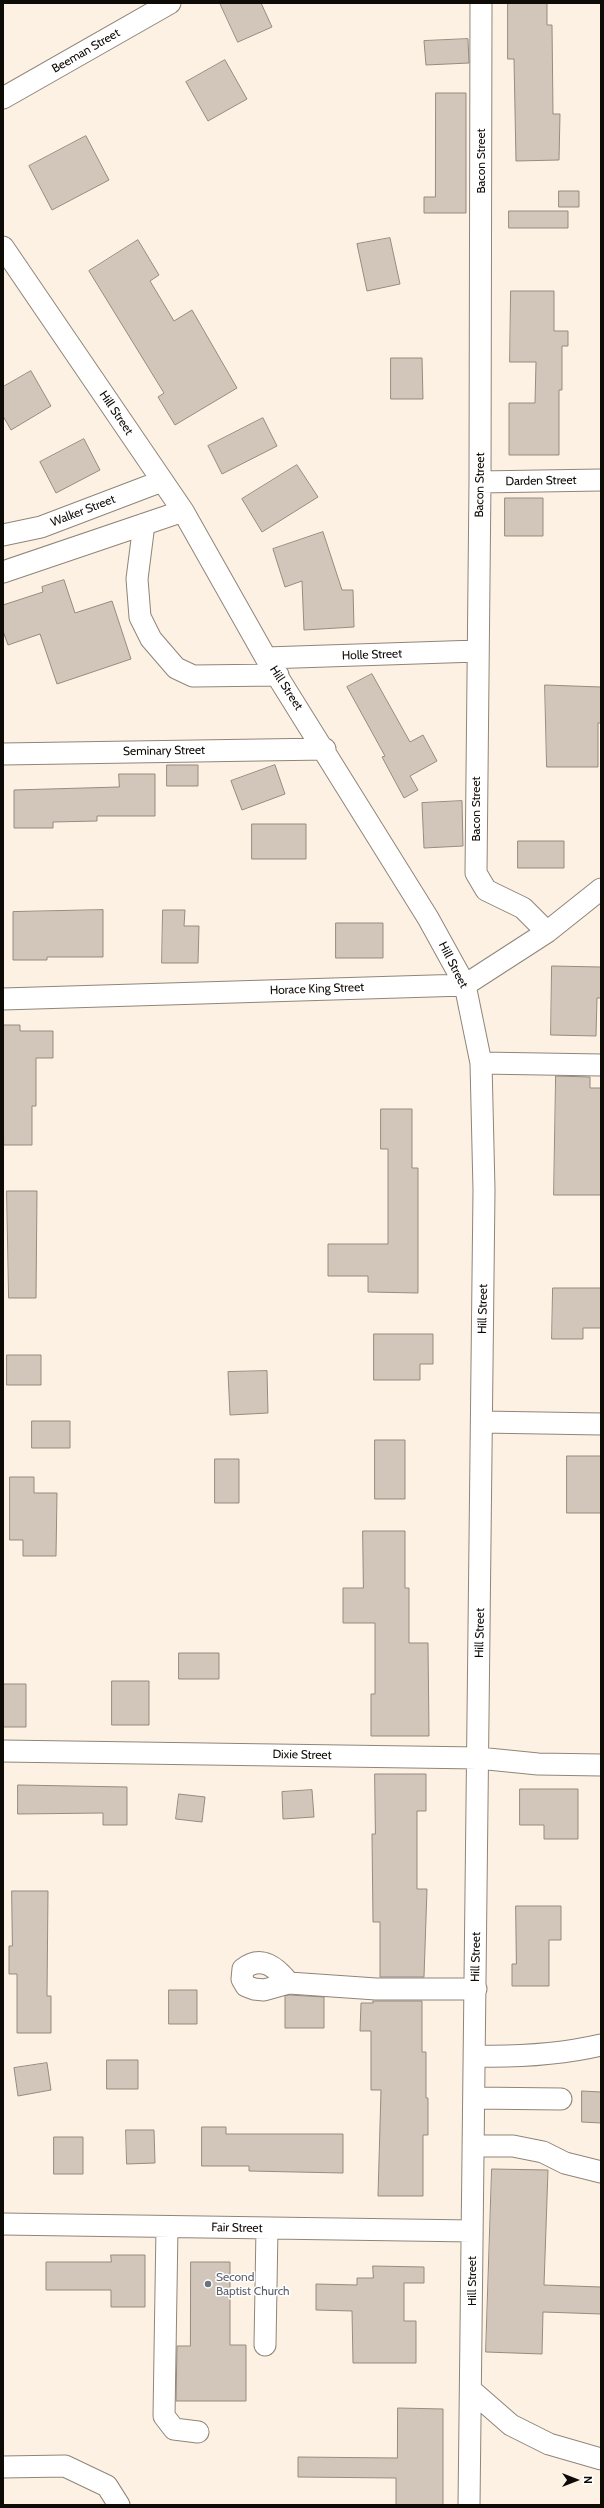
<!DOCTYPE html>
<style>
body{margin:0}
#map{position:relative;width:604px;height:2508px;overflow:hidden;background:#fdf1e4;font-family:Cabin,sans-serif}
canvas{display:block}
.frame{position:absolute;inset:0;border:4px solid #0e0b07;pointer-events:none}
.north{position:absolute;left:556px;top:2460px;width:40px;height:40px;-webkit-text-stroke:3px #fff;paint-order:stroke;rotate:90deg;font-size:11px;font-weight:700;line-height:16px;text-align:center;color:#0e0b07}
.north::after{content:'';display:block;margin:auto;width:14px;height:18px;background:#0e0b07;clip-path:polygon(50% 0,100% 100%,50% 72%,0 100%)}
</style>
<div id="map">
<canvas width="604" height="2508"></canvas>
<div class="frame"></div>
<div class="north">N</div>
</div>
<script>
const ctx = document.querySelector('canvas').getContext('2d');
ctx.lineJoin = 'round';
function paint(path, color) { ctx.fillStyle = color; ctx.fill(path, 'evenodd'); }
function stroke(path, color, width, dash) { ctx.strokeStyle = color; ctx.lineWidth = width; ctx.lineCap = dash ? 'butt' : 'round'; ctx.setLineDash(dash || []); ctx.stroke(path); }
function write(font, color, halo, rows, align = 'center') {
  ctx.font = font + ' Cabin,sans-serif'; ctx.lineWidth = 3; ctx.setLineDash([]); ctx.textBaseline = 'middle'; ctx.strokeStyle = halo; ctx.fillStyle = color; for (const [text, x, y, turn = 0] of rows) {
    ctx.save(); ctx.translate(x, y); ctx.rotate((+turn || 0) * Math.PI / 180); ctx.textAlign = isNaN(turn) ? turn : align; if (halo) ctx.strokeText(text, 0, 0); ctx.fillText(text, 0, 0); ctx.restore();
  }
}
const building = new Path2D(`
 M220,3H261L272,27L238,42Z
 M508,3H547V25H552L553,114H560L559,160L516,161L514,59H508Z
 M468,39L469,63L426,65L424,41Z
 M225,60L247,99L208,121L186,82Z
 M436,93H466V213H424V197H435Z
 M86,136L109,180L52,210L29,166Z
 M559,191H579V207H559Z
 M509,211H568V228H509Z
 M390,238L400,284L367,291L357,244Z
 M138,240L159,275L150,281L174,321L192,310L237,388L175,425L158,397L164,393L89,271Z
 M511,291H554V331H568V346H562V390H559V455H509V403H535L536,362H510Z
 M391,358H422L423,399H391Z
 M31,371L51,406L11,430L3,416V387Z
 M263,418L277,446L222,474L208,446Z
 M84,439L100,470L56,493L40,462Z
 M297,465L318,497L262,532L242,499Z
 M505,498H543V536H505Z
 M323,532L342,590H353L354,627L304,630L302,581L285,587L273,549Z
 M64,580L75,613L112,601L131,659L57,684L40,634L8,645L3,631V605L43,592L42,587Z
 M372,674L410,742L423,735L437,761L410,776L418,790L404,798L382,757L385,756L347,687Z
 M545,685L601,687V723H598V767H547Z
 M167,765H198V786H167Z
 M275,765L285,794L242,810L231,781Z
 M119,774H155V816H97V821L53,822V828H14V790L119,787Z
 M462,801L463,846L424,848L422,803Z
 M252,824H306V859H252Z
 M518,841H564V868H518Z
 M103,910V957H47V960H13V912Z
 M163,910H185L184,926H199L198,963H162Z
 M336,923H383V958H336Z
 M552,966L601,967V998H597L596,1036L551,1035Z
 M3,1025H20V1031H53V1058H36V1106H32V1145H4Z
 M556,1076L590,1077V1088H601V1195H554Z
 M381,1109H412V1168H418V1293L368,1292V1276H328V1244H388V1149H381Z
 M7,1191H37L36,1298H9Z
 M553,1288H601V1328H583V1339H552Z
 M374,1334H433V1364H420V1380H374Z
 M7,1355H41V1385H7Z
 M267,1371L268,1413L230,1415L228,1372Z
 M32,1421H70V1448H32Z
 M375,1440H405V1499H375Z
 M567,1456H601V1513H567Z
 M215,1459H239V1503H215Z
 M10,1477H34V1493H57L56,1556H23V1540H10Z
 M363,1531H405V1588H409V1643H428L429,1736H371V1694H375V1623H343V1588H363Z
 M179,1653H219V1679H179Z
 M112,1681H149V1725H112Z
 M3,1684H26V1727H3Z
 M375,1774H426V1811H417V1889H427L424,1977H380V1922H373L372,1834H375Z
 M18,1785L127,1787V1825H103V1813L18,1814Z
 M520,1789H578V1839H544V1825H520Z
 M312,1790L314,1817L283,1819L282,1792Z
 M179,1794L205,1797L202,1822L176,1819Z
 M12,1891H48L47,1996H51V2033H17V1974H9V1946H12Z
 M516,1906H561V1940H549V1986H512V1964H516Z
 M169,1990H197V2024H169Z
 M290,1995L324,1997V2028H285V1996Z
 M373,2001H422V2052H426V2098H428V2135H423V2196H378L381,2090H371V2031H360L361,2003H373Z
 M107,2060H138V2089H107Z
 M47,2063L51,2090L18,2096L14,2068Z
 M582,2091L601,2092V2123L582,2122Z
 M202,2127H226V2134H343V2173L249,2171V2166H202Z
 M126,2130H154L155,2163L127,2164Z
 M54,2137H83V2174H54Z
 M492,2169L548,2170L544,2285L601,2287V2314L543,2312L542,2354L486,2352Z
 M111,2255H145V2307H111V2290H46V2262H111Z
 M191,2262H230V2345H246V2401H176L177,2346H190Z
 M373,2266L424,2267V2283H404V2321H416V2363H353L352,2311L316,2310V2284L357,2285V2278H373Z
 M398,2408L443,2409V2505H396V2478L298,2477V2457L397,2458Z`);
paint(building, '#d2c5b9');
stroke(building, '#978b80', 1);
const minor = new Path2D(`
 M481,3L480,482L476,873L486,890L523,908L547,932
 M3,98L170,3
 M3,247L183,511L266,658L428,918L465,985L481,1063L484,1190L469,2505
 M480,482L601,480
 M144,524L137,579L140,617L151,639L176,668L193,676L278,675
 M3,535L41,527L162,481
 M3,572L183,511
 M266,658L477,651
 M3,754L325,749
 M3,999L465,985L547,932L601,889
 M481,1063L601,1065
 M482,1422L601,1424
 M3,1751L478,1758L538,1764L601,1765
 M289,1983C277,1968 262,1954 243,1969L242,1979L246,1986L254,1989L264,1990L289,1983L376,1989H476
 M475,2056C518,2057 558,2055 601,2045
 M474,2098L561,2099
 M474,2146H513L543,2152L565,2163L601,2172
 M3,2224L472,2231
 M167,2227L164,2416L174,2429L198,2432
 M265,2345L267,2228
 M472,2391L511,2425L549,2444L601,2459
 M3,2467L65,2466L107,2486L119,2505`);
stroke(minor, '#8f8579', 23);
stroke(minor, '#fff', 21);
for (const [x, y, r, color] of [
 [208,2284,4,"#6b7280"]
]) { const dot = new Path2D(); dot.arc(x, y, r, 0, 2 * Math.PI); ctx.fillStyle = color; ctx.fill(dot); stroke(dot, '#fff', 1.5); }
write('12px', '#0e0b07', '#fff', [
 ["Beeman Street",86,51,-30],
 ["Bacon Street",481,161,-90],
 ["Hill Street",116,413,56],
 ["Darden Street",541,481,-1],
 ["Bacon Street",480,485,-89],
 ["Walker Street",83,511,-21],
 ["Holle Street",372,655,-2],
 ["Hill Street",286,688,57],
 ["Seminary Street",164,751,-1],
 ["Bacon Street",476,809,-90],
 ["Hill Street",453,965,63],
 ["Horace King Street",317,989,-2],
 ["Hill Street",483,1309,-89],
 ["Hill Street",480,1633,-89],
 ["Dixie Street",302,1755,1],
 ["Hill Street",476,1957,-89],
 ["Fair Street",237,2228,1],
 ["Hill Street",472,2281,-90]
]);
write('12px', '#5b616d', '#fff', [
 ["Second",216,2277],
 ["Baptist Church",216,2291]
], 'left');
</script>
